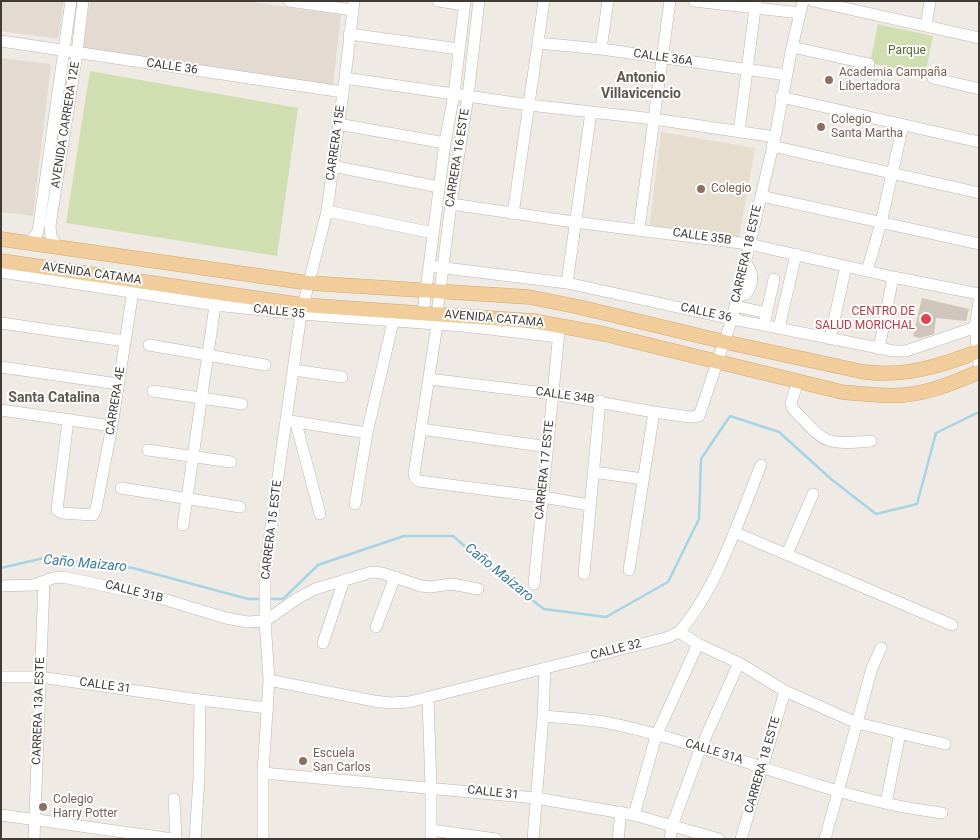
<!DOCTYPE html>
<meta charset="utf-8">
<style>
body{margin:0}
#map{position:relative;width:980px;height:840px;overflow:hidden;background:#efeae4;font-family:Roboto,sans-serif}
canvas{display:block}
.frame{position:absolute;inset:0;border:2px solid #413a35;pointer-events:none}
</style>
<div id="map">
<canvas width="980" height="840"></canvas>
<div class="frame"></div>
</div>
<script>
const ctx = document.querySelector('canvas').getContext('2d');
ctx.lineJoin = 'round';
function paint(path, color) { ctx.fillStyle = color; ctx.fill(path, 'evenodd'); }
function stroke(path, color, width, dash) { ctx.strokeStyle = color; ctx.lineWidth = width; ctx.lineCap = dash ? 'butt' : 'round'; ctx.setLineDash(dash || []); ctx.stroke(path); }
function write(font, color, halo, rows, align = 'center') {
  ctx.font = font + ' Roboto,sans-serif'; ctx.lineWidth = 4; ctx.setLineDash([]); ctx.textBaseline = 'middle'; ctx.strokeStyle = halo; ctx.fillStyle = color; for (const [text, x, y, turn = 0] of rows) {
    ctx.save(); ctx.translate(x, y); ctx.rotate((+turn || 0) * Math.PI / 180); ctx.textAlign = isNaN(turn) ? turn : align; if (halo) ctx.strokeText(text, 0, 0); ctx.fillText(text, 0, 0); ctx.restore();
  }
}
paint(new Path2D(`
 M1,1H64L58,39L1,31Z
 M90,1H246L341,15L333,86L83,48Z
 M1,58L51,64L33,216L1,212Z`), '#e3dbd2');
paint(new Path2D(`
 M661,132L755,148L738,242L649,230Z`), '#e7ddcf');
paint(new Path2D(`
 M878,24L933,36L925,75L870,63Z
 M90,71L298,108L277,256L66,223Z`), '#d0dfb1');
stroke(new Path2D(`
 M1,568L44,558L133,568L248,599H261
 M269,599H283L318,565L404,536H453L491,569L544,609L606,617L668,582L699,519L701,459L730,416L779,432L831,479L876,514L917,504L936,433L979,412`), '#a6d4e6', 2.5);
paint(new Path2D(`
 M922,298L969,309L966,321L936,318L934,334L920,338L913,336Z`), '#d0c5bb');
const minor = new Path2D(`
 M289,1L352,10
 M438,1L465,5
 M694,1L800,13
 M813,1L979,38
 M926,26L930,1
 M349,34L459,49
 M1,41L343,92
 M538,43L601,49L787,75
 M792,47L869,64
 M601,49L608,1
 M345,78L529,105L654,119L775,137
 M933,78L979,89
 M781,97L979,142
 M338,124L445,143
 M739,132L756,1
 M772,146L979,193
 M332,166L439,187
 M761,196L979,244
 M451,204L574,222L749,244L893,277L979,294
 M327,211L433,233
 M513,214L544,1
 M639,229L670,1
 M29,242L37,234L39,225L71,1
 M57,246L51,237L50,226L77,53L83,1
 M429,266L567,283L732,319L894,351H906L979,326
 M867,271L881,223L903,125
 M1,272L215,305L301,314L463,326L558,337
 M567,283L591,112
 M737,297L746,294C754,283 754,274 746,263
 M979,301L975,328L979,364
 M735,306L767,313
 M423,313L445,143L454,94L465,1
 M437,314L451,204L468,96L479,1
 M1,323L125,341
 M437,325L414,474L415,478L419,481L543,497L589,505
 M764,325L774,279
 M779,328L796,254
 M830,339L846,266
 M149,345L265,365
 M879,349L893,277
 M1,367L118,384
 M294,370L342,377
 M429,379L553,394L654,412L690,417L699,416L732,319L775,137L792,47L803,1
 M798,381L791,403L793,409C826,443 822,445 871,441
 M153,391L242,404
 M1,410L112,426
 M68,420L57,510L62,513L93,515L96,509L112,426L134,284
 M290,421L367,433
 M296,423L320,514
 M421,429L548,447
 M148,450L231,462
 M593,472L643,479
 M121,488L240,507
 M355,504L367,433L393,322
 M183,525L216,299
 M734,532L952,625
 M787,554L813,494
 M629,570L654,412
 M584,574L600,401
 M534,584L559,332
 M1,586L34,585L53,578L63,577L153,596L226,618L247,622L265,621L298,598L315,589L372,572L382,573L421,586L430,587L452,584L478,589
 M376,627L395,577
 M679,632C717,589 739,519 761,465
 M323,643L344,580
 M1,677H40L200,700L268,708
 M269,680L374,701L391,703L409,702L666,638L679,632L698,644L739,663L785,691L857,723L945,744
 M428,698L431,787V839
 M543,716C563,718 584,719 604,722C700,741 790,782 885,803C904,808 923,810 942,813
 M263,773L536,798L634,815L719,839
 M174,799L176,839
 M886,803L900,733
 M1,815L173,839
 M634,815L656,736L698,644
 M431,830L496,839
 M34,839L44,583
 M195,839L199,779L200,700
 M263,839V773L269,680L265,621V569L301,314L327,211L345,78L354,1
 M533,839L543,716L545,668
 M618,839L621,812
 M670,839L672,826L701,747L739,663
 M741,839L785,691
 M825,839L872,668L881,648`);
const major = new Path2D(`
 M1,239L309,283L529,297L579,307L725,342L864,372C905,377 941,366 979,351
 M1,261L303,305L533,321L604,334L842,392C863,394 884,397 904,395C930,393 955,382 979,372`);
stroke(minor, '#bcb4ab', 12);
stroke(major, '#d4a86d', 15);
stroke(minor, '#fff', 11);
stroke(major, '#f1cd9b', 14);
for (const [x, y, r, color] of [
 [829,80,5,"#8d6e63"],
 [821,127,5,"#8d6e63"],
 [701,189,5,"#8d6e63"],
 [926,319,6,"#e0444e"],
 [303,761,5,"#8d6e63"],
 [43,807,5,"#8d6e63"]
]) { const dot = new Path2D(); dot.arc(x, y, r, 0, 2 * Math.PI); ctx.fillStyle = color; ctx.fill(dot); stroke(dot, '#fff', 2); }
write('12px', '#4e6b30', '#fff', [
 ["Parque",907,51]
]);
write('12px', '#413a35', '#fff', [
 ["CALLE 36A",663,58,8],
 ["CALLE 36",172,67,8],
 ["AVENIDA CARRERA 12E",66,125,-81],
 ["CARRERA 15E",336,143,-82],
 ["CARRERA 16 ESTE",458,158,-81],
 ["CALLE 35B",702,237,8],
 ["CARRERA 18 ESTE",747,254,-77],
 ["AVENIDA CATAMA",92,274,8],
 ["CALLE 35",279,312,6],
 ["CALLE 36",706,313,12],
 ["AVENIDA CATAMA",494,319,5],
 ["CALLE 34B",565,396,8],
 ["CARRERA 4E",116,401,-81],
 ["CARRERA 17 ESTE",545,470,-84],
 ["CARRERA 15 ESTE",272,530,-83],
 ["CALLE 31B",134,592,14],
 ["CALLE 32",616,650,-14],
 ["CALLE 31",105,686,8],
 ["CARRERA 13A ESTE",39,711,-88],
 ["CALLE 31A",714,752,17],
 ["CARRERA 18 ESTE",763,765,-74],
 ["CALLE 31",493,793,6]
]);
write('12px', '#785e54', '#fff', [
 ["Academia Campaña",839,73],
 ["Libertadora",839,87],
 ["Colegio",831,120],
 ["Santa Martha",831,134],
 ["Colegio",711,189],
 ["Escuela",313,754],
 ["San Carlos",313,768],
 ["Colegio",53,800],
 ["Harry Potter",53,814]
], 'left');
write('12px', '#be3a42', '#fff', [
 ["CENTRO DE",915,312],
 ["SALUD MORICHAL",915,326]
], 'right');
write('bold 14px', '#62574d', '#fff', [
 ["Antonio",641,78],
 ["Villavicencio",641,94],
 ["Santa Catalina",54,398]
]);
write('italic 14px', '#3a7c98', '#fff', [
 ["Caño Maizaro",85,564,5],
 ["Caño Maizaro",499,573,39]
]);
</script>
